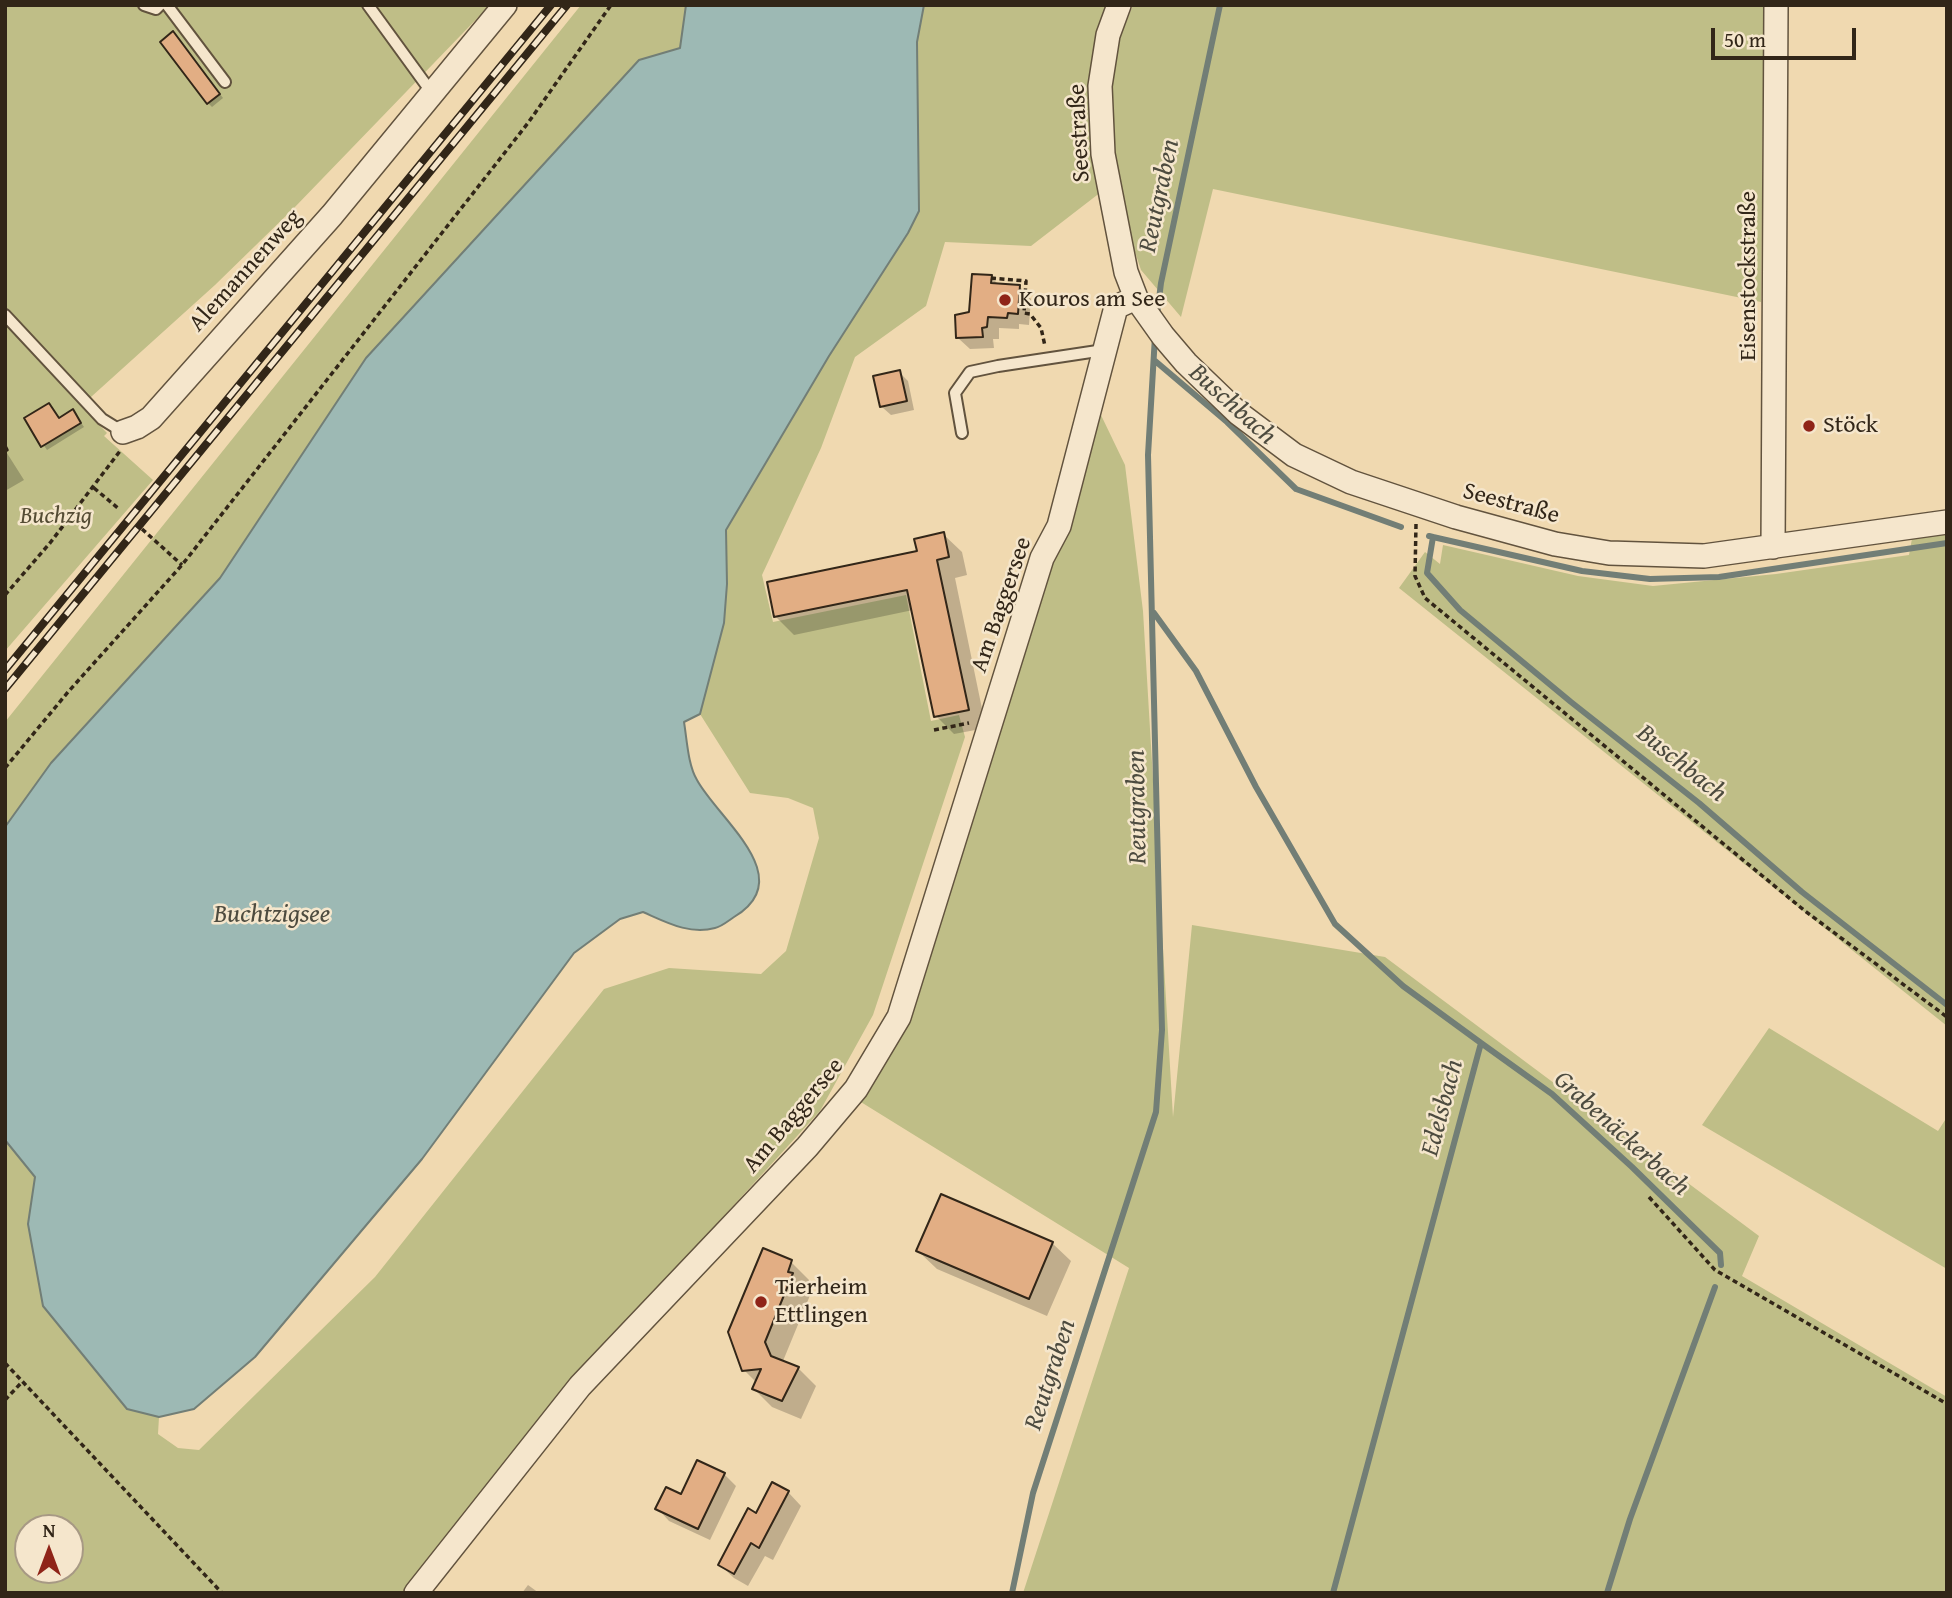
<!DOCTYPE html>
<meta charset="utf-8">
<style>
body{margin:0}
#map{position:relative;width:1952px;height:1598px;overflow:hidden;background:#f0d9b0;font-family:"Gentium Book Plus",serif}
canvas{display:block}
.frame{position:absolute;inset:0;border:7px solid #322618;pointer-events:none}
.north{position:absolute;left:14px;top:1514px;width:70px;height:70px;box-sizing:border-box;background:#f5e6cc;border:2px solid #a79984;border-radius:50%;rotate:0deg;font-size:19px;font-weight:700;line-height:28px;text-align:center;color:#322618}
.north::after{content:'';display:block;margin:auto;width:24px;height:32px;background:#8f2418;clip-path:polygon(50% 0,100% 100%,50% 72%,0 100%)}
.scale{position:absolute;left:1711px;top:28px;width:145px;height:32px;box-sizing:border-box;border:4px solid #322618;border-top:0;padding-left:9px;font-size:21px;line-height:24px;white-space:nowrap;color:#322618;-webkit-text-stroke:5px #f5e6cc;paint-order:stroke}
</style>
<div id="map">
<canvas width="1952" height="1598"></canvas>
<div class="frame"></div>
<div class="north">N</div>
<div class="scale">50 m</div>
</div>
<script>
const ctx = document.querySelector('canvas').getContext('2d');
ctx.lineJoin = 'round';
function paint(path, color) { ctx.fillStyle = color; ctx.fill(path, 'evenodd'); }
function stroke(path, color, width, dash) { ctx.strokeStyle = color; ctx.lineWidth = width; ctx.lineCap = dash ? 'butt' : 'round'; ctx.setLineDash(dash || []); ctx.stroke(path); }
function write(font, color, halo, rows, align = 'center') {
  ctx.font = font + ' "Gentium Book Plus",serif'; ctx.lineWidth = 5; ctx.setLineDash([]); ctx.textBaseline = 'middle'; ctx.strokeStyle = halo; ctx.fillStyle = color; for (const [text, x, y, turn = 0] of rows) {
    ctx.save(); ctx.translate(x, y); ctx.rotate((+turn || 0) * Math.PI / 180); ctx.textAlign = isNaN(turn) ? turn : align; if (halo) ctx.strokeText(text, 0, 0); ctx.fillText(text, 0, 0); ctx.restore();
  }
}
paint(new Path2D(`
 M5,5H490L294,208L215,285L81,406L107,433L104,436L153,480L5,651Z
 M581,5H686L680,48L639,60L366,358L220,578L51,763L5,827V722Z
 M924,5H1108L1101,192L1031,246L945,242L926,306L855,357L821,448L762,575L773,622L906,595L931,721L959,715L965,737L873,1015L820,1111L571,1383L406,1593H5V1140L35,1177L28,1224L127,1408L159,1417L158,1434L178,1448L199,1450L375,1277L604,989L669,968L761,974L786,951L819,838L813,808L788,798L750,793L700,714L724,623L727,584L726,530L829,356L908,233L917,42ZM28,1528H70V1570H28Z
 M1133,5H1764L1761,302L1213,189L1181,317L1141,270L1128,231L1115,164L1109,98L1116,47Z
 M1100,413L1125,465L1143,611L1173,1117L1192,925L1385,957L1759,1236L1742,1276L1947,1397V1593H1023L1129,1268L856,1099L902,1028Z
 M1947,528V1026L1399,588L1425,552L1440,564L1443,545L1578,576L1653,586L1776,574L1909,555L1913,533Z
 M1769,1028L1938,1131L1947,1117V1269L1702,1125Z`), '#bfbe87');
const water = new Path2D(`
 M686,5H924L917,42L919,211L908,233L829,356L726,530L727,584L724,623L700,714L684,722C687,740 688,765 697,780C718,819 800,878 734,917C728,921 721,927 715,928C689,935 666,922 643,912L620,919L574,953L422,1159L255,1357L194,1409L159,1417L127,1409L43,1306L28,1224L35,1177L5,1140V827L51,763L220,578L366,358L639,60L680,48Z`);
paint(water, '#9db9b4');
stroke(water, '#727e76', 2);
paint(new Path2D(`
 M177,37L223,98L212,107L208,103Z
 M991,277L1000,286L1020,287L1031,299L1029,325L1019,324V329L999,328V339H993L994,348L970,349L958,338Z
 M899,372L908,381L914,410L891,415L882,407Z
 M49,405L59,419L76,415L84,427L47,450L26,419Z
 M5,450L24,480L5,491Z
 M943,534L962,552L967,575L955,578L986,728L954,734L936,716L913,610L794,635L776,617L919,552Z
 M1052,1243L1071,1261L1047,1316L937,1269L918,1251Z
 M791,1262L809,1280L806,1289L811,1293L783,1361L798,1368L816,1386L801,1419L772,1407L754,1389L757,1383L744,1370Z
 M724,1474L736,1486L710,1540L669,1521L658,1509Z
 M788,1492L801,1506L773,1560L765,1556L748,1586L734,1578L720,1565L757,1515Z
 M528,1585L539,1593H522Z`), '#0003');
stroke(new Path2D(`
 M1157,315L1161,283L1220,5
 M1154,360L1227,422L1296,489L1401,527
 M1429,536L1433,537L1427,573L1460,610L1571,702L1699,803L1802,892L1947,1005
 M1433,537L1582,571L1650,579L1719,577L1947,543
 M1154,613L1196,671L1256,787L1335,924L1403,986L1481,1043L1333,1593
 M1481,1043L1552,1094L1632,1167L1720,1253L1721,1265
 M1012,1593L1033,1493L1156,1112L1162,1030L1148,455L1155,336
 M1607,1593L1630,1519L1715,1287`), '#727e76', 6);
const building = new Path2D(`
 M173,31L220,94L207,104L160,42Z
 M972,274L992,275L991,283L1020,285L1018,314L1008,313L1007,318L988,317L987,327L982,328L983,337L956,338L955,315L969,312Z
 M900,370L907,401L880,407L873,376Z
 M49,403L59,418L73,409L81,423L41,447L24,418Z
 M944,532L949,557L937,560L969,710L934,717L907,590L774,617L767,582L917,551L914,539Z
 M941,1194L1053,1242L1029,1299L916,1251Z
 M763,1248L792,1260L788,1272L793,1273L765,1342L771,1356L799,1367L782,1401L752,1389L761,1369L742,1371L728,1332Z
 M697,1460L725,1473L698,1529L655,1509L666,1487L681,1494Z
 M772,1482L789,1491L759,1548L751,1543L734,1574L718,1565L748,1508L756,1513Z`);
paint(building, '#e2ae84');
stroke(building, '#322618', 2);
const lane = new Path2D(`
 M144,5L156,9L160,5
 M167,5L225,82
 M368,5L432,93
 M5,315L102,419L123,432
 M962,433L955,393L970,372L998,366L1104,350`);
const street = new Path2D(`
 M1119,5L1108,35L1100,86L1103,154L1126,272L1136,298L1163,336L1186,363L1238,413L1294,455L1351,482L1456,517L1555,544L1609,553L1704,556L1947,522
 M123,432L137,427L151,418L332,215L505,5
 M1773,547L1776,5
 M416,1593L580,1386L807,1147L856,1089L899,1017L1042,558L1059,526L1116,307L1136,298`);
stroke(lane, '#62533e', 14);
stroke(street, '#62533e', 26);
stroke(new Path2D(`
 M991,278L1026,281L1024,313L1030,314L1041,328L1045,346
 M5,446L7,450L5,451
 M94,488L119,509
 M1416,524L1415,576L1425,598L1805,911L1947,1017
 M142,529L182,565
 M5,595L50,543L120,451
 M934,730L969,723
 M5,768L68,692L182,565L528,123L611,5
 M1649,1197L1715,1270L1947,1404
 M5,1363L222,1593
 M5,1400L22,1382`), '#322618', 3.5, [5, 3.5]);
stroke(lane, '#f5e6cc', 10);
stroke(street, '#f5e6cc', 23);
const rail = new Path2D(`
 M5,670L551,5
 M5,689L567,5`);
stroke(rail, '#322618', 8);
stroke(rail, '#f5e6cc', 5, [16]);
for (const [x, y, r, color] of [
 [1005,300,7,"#8f2418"],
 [1809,426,7,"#8f2418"],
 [761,1302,7,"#8f2418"]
]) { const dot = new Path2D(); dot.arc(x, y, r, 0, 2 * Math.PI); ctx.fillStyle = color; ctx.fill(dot); stroke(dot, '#f5e6cc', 2.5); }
write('24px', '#322618', '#f5e6cc', [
 ["Seestraße",1080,133,-93],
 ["Alemannenweg",246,271,-48],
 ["Eisenstockstraße",1749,276,-90],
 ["Seestraße",1511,504,15],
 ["Am Baggersee",1002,605,-71],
 ["Am Baggersee",794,1116,-50]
]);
write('24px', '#322618', '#f5e6cc', [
 ["Kouros am See",1019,300],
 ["Stöck",1823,426],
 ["Tierheim",775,1288],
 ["Ettlingen",775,1316]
], 'left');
write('italic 24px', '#554c34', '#f5e6cc', [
 ["Buchzig",56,517]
]);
write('italic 26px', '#4d4b3f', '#f5e6cc', [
 ["Reutgraben",1160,196,-78],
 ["Buschbach",1232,405,42],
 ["Buschbach",1681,764,39],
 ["Reutgraben",1138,807,-91],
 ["Buchtzigsee",272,915],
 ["Edelsbach",1443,1108,-75],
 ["Grabenäckerbach",1621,1134,42],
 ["Reutgraben",1051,1375,-72]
]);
</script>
